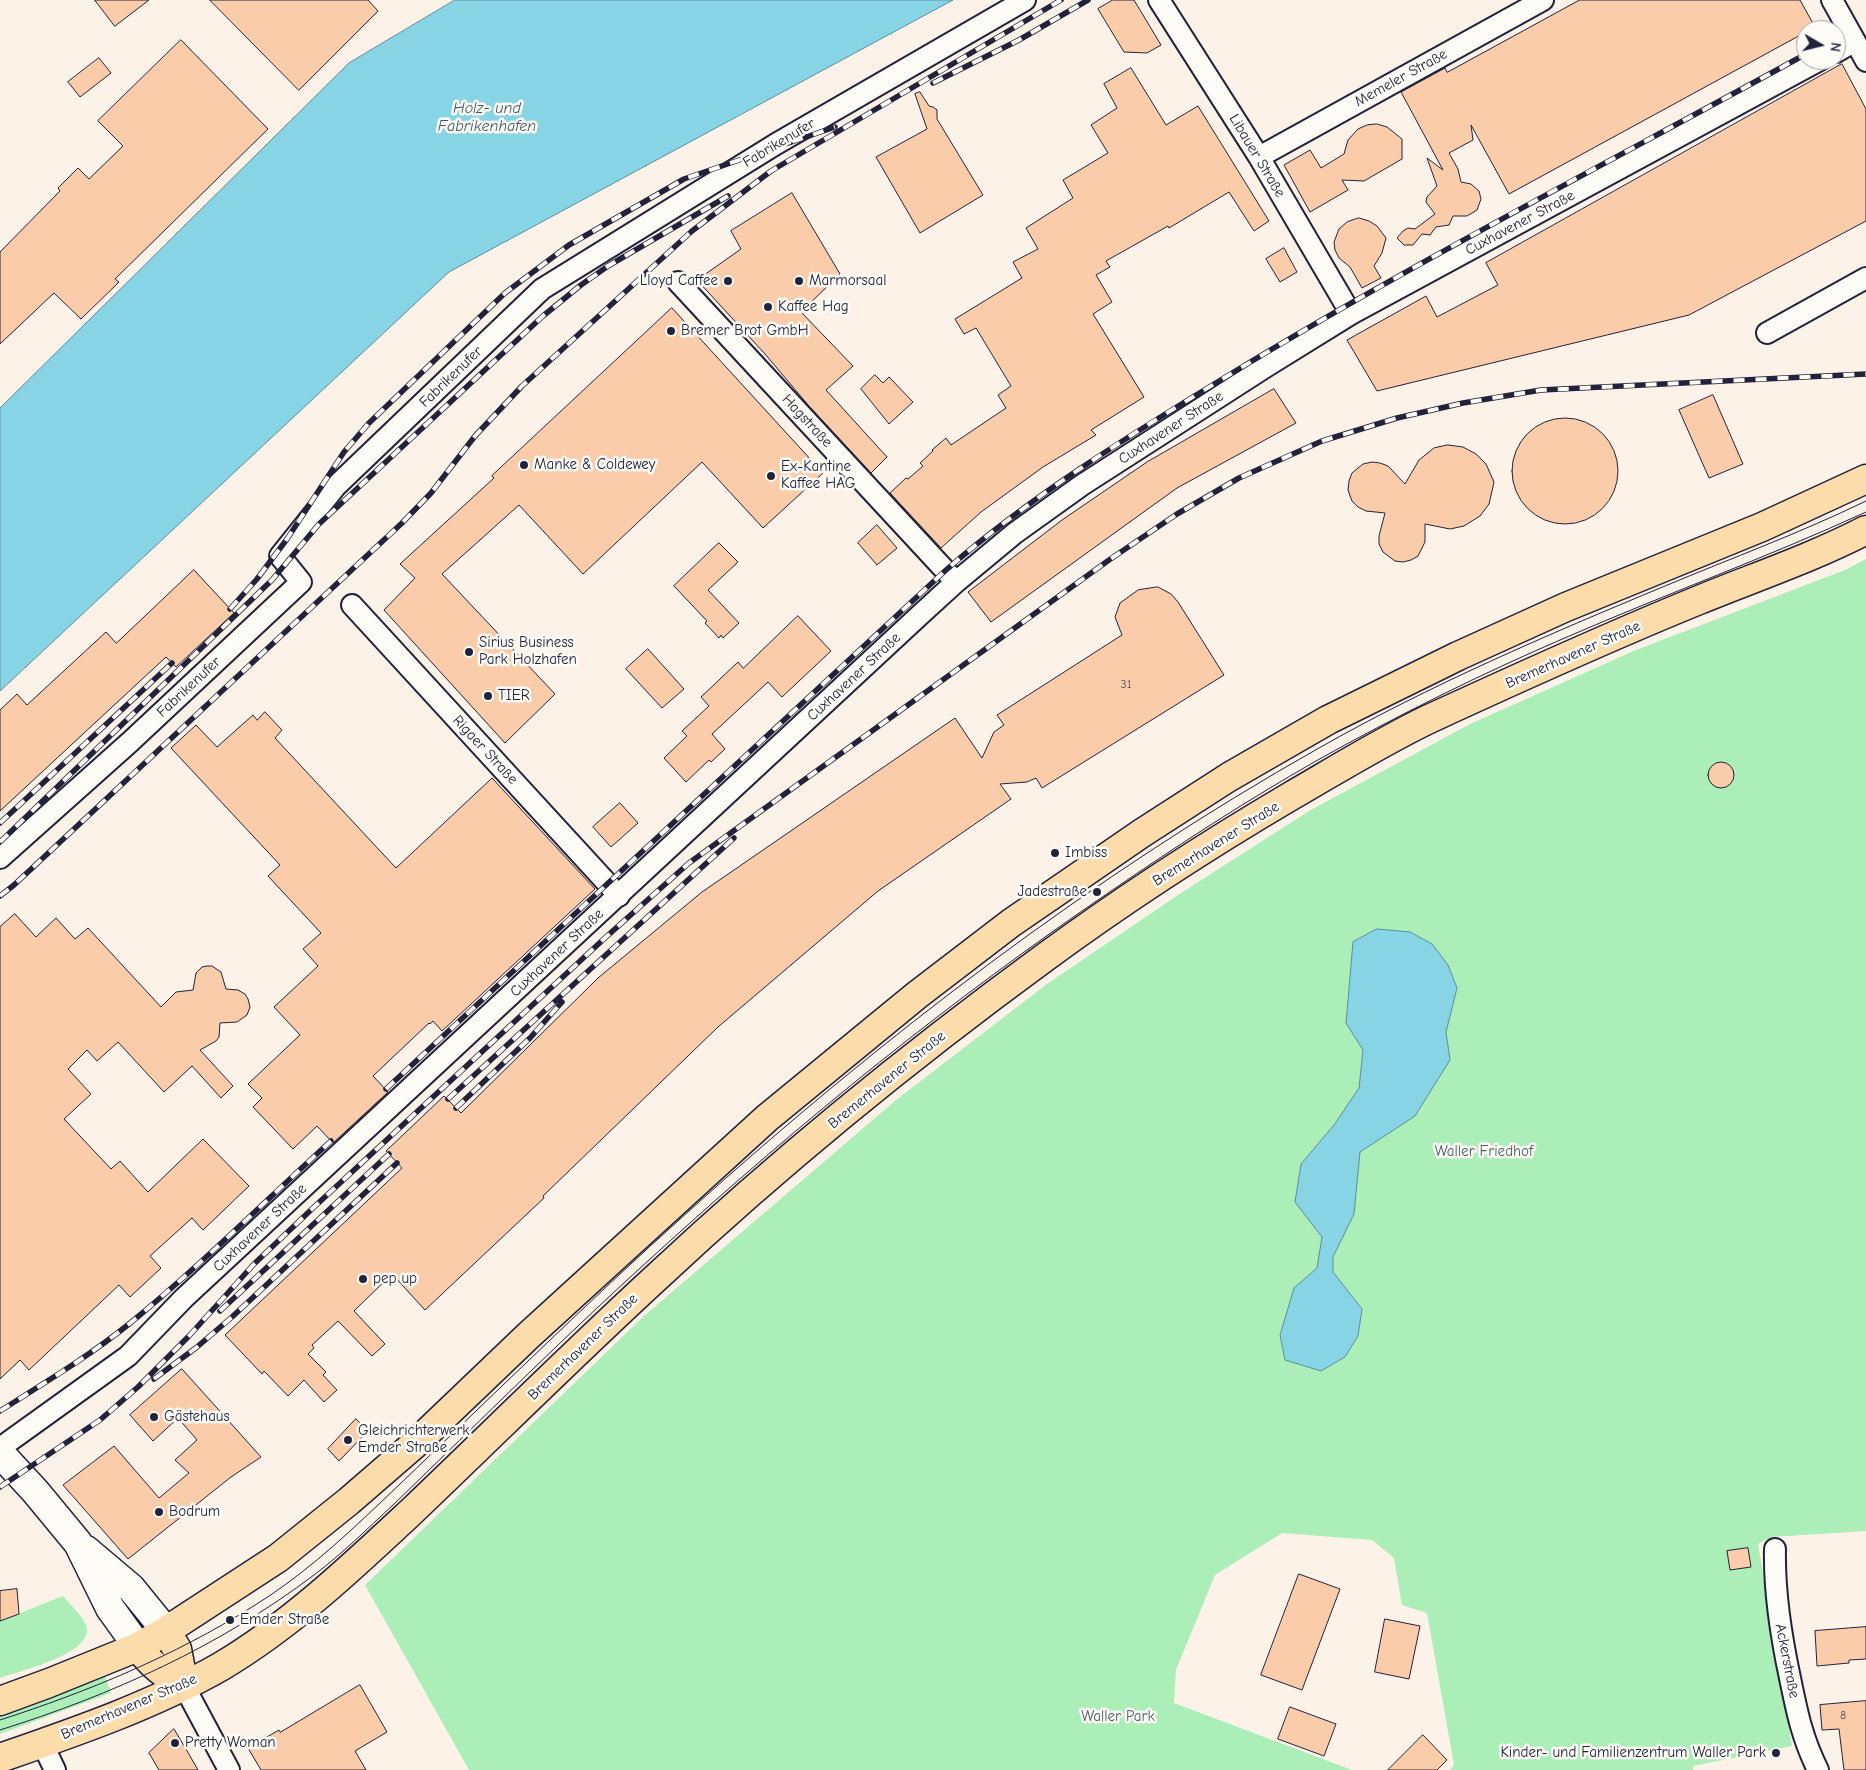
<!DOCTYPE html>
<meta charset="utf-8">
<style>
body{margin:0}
#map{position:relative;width:1866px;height:1770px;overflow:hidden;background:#fdf2e8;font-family:"Comic Neue",sans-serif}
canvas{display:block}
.north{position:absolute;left:1796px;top:20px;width:50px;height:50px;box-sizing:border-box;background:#fdfcf7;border:1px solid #a5a5ac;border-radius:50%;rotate:98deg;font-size:14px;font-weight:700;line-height:20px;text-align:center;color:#22223b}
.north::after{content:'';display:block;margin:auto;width:18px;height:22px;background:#22223b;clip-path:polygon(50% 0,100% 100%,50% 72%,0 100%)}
</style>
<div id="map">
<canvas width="1866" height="1770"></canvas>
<div class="north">N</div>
</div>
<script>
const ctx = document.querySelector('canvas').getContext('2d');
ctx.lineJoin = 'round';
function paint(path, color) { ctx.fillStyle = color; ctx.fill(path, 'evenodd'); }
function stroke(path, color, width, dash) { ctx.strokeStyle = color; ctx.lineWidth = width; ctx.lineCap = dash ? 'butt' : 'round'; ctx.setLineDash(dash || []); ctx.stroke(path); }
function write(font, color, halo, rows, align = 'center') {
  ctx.font = font + ' "Comic Neue",sans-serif'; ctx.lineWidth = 5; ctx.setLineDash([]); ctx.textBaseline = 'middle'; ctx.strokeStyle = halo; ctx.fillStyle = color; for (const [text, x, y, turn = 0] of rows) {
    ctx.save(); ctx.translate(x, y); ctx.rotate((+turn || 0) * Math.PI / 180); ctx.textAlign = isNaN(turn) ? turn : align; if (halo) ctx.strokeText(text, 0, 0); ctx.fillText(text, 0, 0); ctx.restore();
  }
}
paint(new Path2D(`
 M1866,559V1531L1771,1537L1758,1544L1792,1746L1693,1766V1770H1450L1454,1765L1427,1613L1402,1605L1394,1558L1372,1540L1282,1533L1215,1575L1176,1670L1174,1703L1352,1770H469L365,1585L644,1316L896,1100L1047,984L1178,895L1309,811L1470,724L1636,650L1845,570Z
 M63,1596C70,1605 80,1613 85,1623C101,1652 19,1671 0,1678V1621Z
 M105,1676L111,1693L0,1734V1715Z`), '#abeeb7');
const water = new Path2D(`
 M455,0H953L449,272L0,691V408L349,63Z
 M1377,929L1410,932L1432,944L1448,965L1457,988L1446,1032L1450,1060L1415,1116L1360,1152L1354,1214L1333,1257V1272L1362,1309L1358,1336L1345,1357L1321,1371L1285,1360L1280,1335L1294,1288L1317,1268L1322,1237L1295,1202L1301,1164L1334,1125L1359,1088L1363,1050L1346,1023L1353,942Z`);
paint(water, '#87d5e4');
stroke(water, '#5f8da0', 1);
const building = new Path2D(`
 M95,0H149L115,26Z
 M210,0H368L378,11L299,90Z
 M1113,0H1134L1161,45L1147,53L1124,52L1098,9Z
 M1580,0H1800L1815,27L1806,30V32L1509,194L1471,125L1473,140L1449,153L1458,169L1461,182L1471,184L1479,191L1481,199L1477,210L1467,216H1453L1449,225L1436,227L1430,235L1422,234L1413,245H1404L1397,238L1403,231L1408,228L1415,229L1435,214L1426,202L1427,197L1437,186L1427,158L1443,170L1401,92L1445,68L1447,72Z
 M181,40L268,129L115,279L119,282L81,319L54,293L0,344V252L60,191L58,188L78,168L89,179L123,146L98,121Z
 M99,58L111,73L80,97L68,82Z
 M1842,64L1866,109V221L1689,315L1377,391L1347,340L1426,296L1437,317L1498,285L1486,263Z
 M1131,68L1166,125L1198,106L1269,221L1254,231L1229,192L1169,228L1168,226L1106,261L1110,267L1096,275L1112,302L1093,314L1144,397L1091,430L1096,435L1043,467L981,512L941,548L890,493L906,478L908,479L923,466L920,463L933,451L932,450L946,438L951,445L1006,408L998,395L1011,386L976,328L964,334L955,319L1022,278L1013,262L1038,249L1026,228L1073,198L1063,180L1108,153L1091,125L1117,108L1104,84Z
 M920,92L929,106L933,107L937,110V119L983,195L920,233L876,157L927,129L915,94Z
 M1377,124L1387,127L1402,139V159L1364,181L1342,180L1348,190L1310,212L1284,165L1310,150L1321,168L1344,154L1348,140L1358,129L1367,125Z
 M792,193L840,274L801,312L853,366L826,390L887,457L871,473L809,406L765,354L697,280L741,249L731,231Z
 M1359,218L1369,221L1377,226L1386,238L1382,253L1374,266L1381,278L1362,288L1350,267L1339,258L1335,250L1334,242L1339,229L1347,222Z
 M1284,248L1297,272L1280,282L1266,259Z
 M672,308L823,473L763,528L702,462L583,574L519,505L442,574L555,694L505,743L384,610L415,578L400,564L494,478L492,476Z
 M875,375L883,383L889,377L913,402L889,424L861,389Z
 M1274,389L1296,423L1177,488L991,622L968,592L1062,520L1147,462Z
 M1713,395L1743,464L1709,478L1679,410Z
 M1512 471a53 53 0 1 1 106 0a53 53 0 1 1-106 0Z
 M1448,445L1463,447L1476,454L1486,464L1494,482L1489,504L1480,516L1464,526L1450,529L1425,524V542L1418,556L1411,560L1403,562L1395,561L1383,552L1379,544V536L1385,513L1366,511L1358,507L1352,501L1348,490L1349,481L1352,473L1363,464L1372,462L1380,463L1388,466L1405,484L1419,460L1434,448Z
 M877,525L897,548L877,565L858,543Z
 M719,543L738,562L708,590L739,623L723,638L721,635L719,638L705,623L707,621L674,586Z
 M194,570L234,613L176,667L166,657L0,811V710L17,694L27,705L106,632L116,643Z
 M1158,587L1171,594L1178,602L1224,675L1042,788L1036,778L1027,782L1000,784L1011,799L878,891L718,1027L543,1196L544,1198L425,1310L392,1274L354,1311L385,1344L372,1356L338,1321L312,1345L314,1348L308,1354L326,1372L323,1375L337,1390L324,1402L304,1380L288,1396L264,1371L262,1374L225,1335L402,1168L386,1151L444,1096L461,1113L598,978L702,892L955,718L982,758L994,732L1004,725L997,715L1122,635L1115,617L1120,603L1138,590Z
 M798,616L831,651L782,697L768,682L712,734L725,749L711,762L709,760L686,782L664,758L687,736L682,731L709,706L701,697L738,662L743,668Z
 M648,649L684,689L662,708L626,669Z
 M265,712L282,730L275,738L396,868L492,778L595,889L442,1031L433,1021L430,1024L429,1023L373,1076L388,1092L333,1143L317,1126L293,1149L253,1107L262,1098L248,1084L300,1035L274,1007L318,966L303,949L321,933L268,876L280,865L171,748L196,725L217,747L253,715L257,720Z
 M1708 775a13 13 0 1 1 26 0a13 13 0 1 1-26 0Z
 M620,803L638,823L611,847L593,827Z
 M15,914L36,937L56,918L75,939L88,928L161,1007L176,992L193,990L196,973L202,967L207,966H212L221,972L226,989L238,990L245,994L248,999L250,1007L247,1015L237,1022L220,1023L219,1037L216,1041L200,1050L233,1086L221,1098L192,1066L164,1092L118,1042L97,1061L87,1050L68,1069L91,1094L64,1119L111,1169L120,1161L148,1192L203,1139L249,1186L203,1230L192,1218L150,1256L161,1268L130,1297L119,1285L29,1370L20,1360L0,1379V927Z
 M182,1369L261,1457L231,1477L128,1559L63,1485L114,1446L159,1498L189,1473L175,1460L197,1440L178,1418L153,1441L130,1415Z
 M356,1419L368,1431L339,1461L328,1449Z
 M1748,1548L1751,1567L1730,1570L1727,1551Z
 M1299,1574L1340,1589L1302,1690L1261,1675Z
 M17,1589L19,1614L0,1621V1591Z
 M1385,1619L1420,1626L1409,1679L1375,1672Z
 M1866,1627V1659L1849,1660V1663L1817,1666L1815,1631Z
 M360,1685L387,1732L355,1751L366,1770H261L248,1748L279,1730L280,1732Z
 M1866,1701V1770H1844L1839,1729L1822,1730L1820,1705Z
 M1290,1707L1336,1724L1324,1756L1278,1739Z
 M174,1729L186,1749L198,1770H159L149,1753Z
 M1423,1735L1447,1760L1437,1770H1388Z`);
paint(building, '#fbccaa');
stroke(building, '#22223b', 1);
const street = new Path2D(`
 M1159,0L1259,157L1351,314
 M1832,0L1866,61
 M1836,52L1855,41
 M1259,157L1543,0
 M678,282L956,582
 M1767,333L1866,278
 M352,605L619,896
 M0,858L130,742L301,582L280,556L336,486L542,289L776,144L1025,0
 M0,1448L128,1356L184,1298L921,614L956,582L1015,533L1082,485L1267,366L1351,314L1820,60
 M1775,1549C1774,1593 1781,1636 1790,1678C1797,1712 1802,1738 1818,1770
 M184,1686L229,1770
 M42,1743L55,1770`);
const secondary = new Path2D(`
 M0,1453L35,1491L78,1543L110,1608L138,1647
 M86,1550L131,1588L166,1631`);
const primary = new Path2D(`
 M166,1631L177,1649L184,1686
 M138,1647C152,1666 164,1674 184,1686
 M0,1701L49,1683L138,1647L166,1631L278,1558L349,1501L416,1443L529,1335L767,1118L917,995L1011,923L1142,833L1229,777L1328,720L1458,656L1566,607L1762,527L1866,479
 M0,1758C75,1732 151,1706 220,1667C291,1625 353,1566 413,1510C495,1432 575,1352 659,1275C780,1162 910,1056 1044,958C1123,900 1206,846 1291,796C1336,770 1381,742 1429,719C1518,678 1608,637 1699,600C1755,577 1812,558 1866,530`);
stroke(street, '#22223b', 24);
stroke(secondary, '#22223b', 31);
stroke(primary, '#22223b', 31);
stroke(street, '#fdfcf7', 20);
stroke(secondary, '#fdfcf7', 28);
stroke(primary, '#fddcac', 28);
stroke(new Path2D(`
 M0,1720C87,1692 174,1656 252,1607C298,1579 339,1542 378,1505C481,1407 583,1306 689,1211C882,1037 1092,876 1319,748C1430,685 1547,635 1665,586C1732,558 1800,533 1866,501
 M0,1730C112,1695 220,1646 314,1575C342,1554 367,1529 393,1505C482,1419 569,1332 660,1250C803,1120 952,999 1111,891C1178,845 1246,801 1316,761C1398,715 1481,674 1567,637C1666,594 1768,557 1866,512`), '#22223b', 1);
const rail = new Path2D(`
 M933,83L1019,40L1088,0
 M230,609L257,579L287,539L344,452L369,423L505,293L569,245L684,179L835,127
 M0,823L172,663
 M0,842L272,580L319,524L543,316L581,285L608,266L728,196
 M0,896L14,885L402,523L431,493L475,436L522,386L692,231L771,171L1061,0
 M386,1089L946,570C1031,496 1127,437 1224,378C1413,263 1611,161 1806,54
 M448,1099L734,838
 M456,1108L530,1038L562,1002
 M220,1311L389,1154
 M154,1379L197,1347L232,1317L397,1163
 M0,1411C44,1383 88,1357 129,1324C199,1267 264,1202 331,1141
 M0,1487L100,1420L138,1387L189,1336L254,1264L313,1208L606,937L689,863L1109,560L1177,514L1239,478L1322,441L1397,418L1463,403L1541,390L1866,374`);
stroke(rail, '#22223b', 5.5);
stroke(rail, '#fdfcf7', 4, [11]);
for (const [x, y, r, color] of [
 [728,281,5,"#22223b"],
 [799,281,5,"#22223b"],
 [768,307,5,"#22223b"],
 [671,331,5,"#22223b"],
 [524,465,5,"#22223b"],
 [771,476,5,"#22223b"],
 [469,652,5,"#22223b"],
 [488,696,5,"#22223b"],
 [1055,853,5,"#22223b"],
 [1097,892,5,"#22223b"],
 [363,1279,5,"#22223b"],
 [154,1417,5,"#22223b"],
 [348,1440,5,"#22223b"],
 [159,1512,5,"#22223b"],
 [230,1620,5,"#22223b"],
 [175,1743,5,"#22223b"],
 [1776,1753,5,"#22223b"]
]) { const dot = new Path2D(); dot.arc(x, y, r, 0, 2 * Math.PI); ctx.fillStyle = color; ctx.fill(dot); stroke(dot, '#fdfcf7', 2); }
write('12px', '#584c57', null, [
 ["31",1126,685],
 ["8",1843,1716]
]);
write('15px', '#22223b', '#fdfcf7', [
 ["Memeler Straße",1401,78,-29],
 ["Fabrikenufer",779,143,-31],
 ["Libauer Straße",1257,156,59],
 ["Cuxhavener Straße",1520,223,-28],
 ["Fabrikenufer",451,377,-44],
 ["Hagstraße",807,421,47],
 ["Cuxhavener Straße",1171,428,-33],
 ["Bremerhavener Straße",1573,655,-24],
 ["Cuxhavener Straße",854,677,-43],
 ["Fabrikenufer",189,687,-43],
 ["Rigaer Straße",485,750,47],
 ["Bremerhavener Straße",1216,844,-32],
 ["Cuxhavener Straße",557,953,-43],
 ["Bremerhavener Straße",887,1080,-39],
 ["Cuxhavener Straße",260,1228,-43],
 ["Bremerhavener Straße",583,1347,-44],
 ["Ackerstraße",1787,1661,79],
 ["Bremerhavener Straße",129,1707,-23]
]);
write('15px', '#22223b', '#fdfcf7', [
 ["Lloyd Caffee",718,281,"right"],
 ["Marmorsaal",809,281],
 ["Kaffee Hag",778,307],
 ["Bremer Brot GmbH",681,331],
 ["Manke & Coldewey",534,465],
 ["Ex-Kantine",781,467],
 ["Kaffee HAG",781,484],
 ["Sirius Business",479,643],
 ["Park Holzhafen",479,660],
 ["TIER",498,696],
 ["Imbiss",1065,853],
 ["Jadestraße",1087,892,"right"],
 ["pep up",373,1279],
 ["Gästehaus",164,1417],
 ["Gleichrichterwerk",358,1431],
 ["Emder Straße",358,1448],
 ["Bodrum",169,1512],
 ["Emder Straße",240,1620],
 ["Pretty Woman",185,1743],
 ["Kinder- und Familienzentrum Waller Park",1766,1753,"right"]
], 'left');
write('15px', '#4b5f60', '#fdfcf7', [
 ["Waller Friedhof",1484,1152],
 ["Waller Park",1118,1717]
]);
write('italic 16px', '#40586e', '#fdfcf7', [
 ["Holz- und",487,108],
 ["Fabrikenhafen",487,126]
]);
</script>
